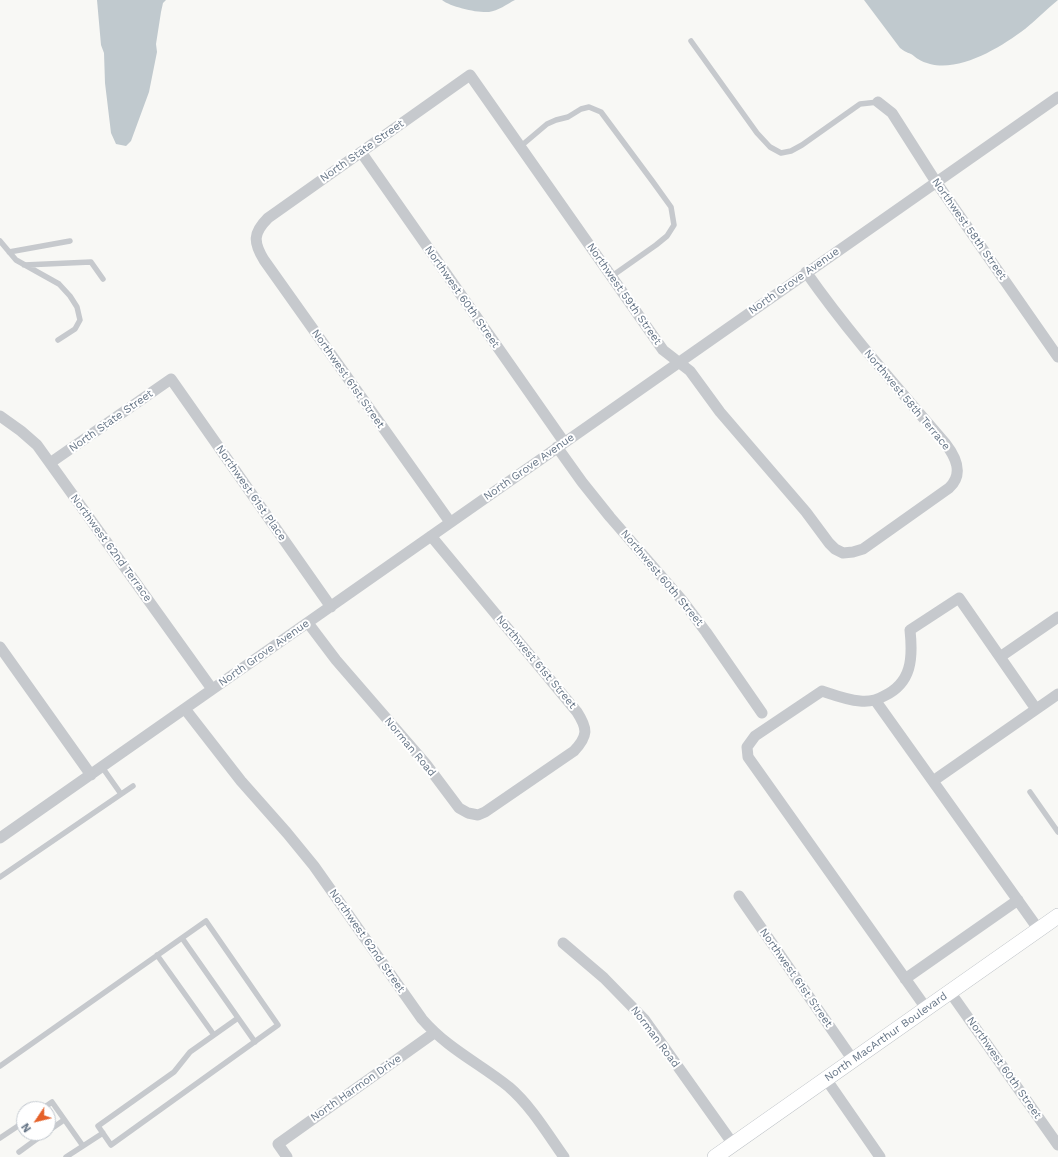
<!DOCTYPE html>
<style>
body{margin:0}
#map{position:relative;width:1058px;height:1157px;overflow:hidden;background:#f8f8f5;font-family:"Work Sans",sans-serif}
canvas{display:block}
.north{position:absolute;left:16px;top:1101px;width:40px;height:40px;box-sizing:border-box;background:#fff;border:1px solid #c2c8cf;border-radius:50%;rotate:235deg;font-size:11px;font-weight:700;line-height:16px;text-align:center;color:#677687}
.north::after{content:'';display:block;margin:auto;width:14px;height:18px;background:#e56129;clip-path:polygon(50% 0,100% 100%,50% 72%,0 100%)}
</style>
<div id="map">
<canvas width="1058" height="1157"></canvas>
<div class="north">N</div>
</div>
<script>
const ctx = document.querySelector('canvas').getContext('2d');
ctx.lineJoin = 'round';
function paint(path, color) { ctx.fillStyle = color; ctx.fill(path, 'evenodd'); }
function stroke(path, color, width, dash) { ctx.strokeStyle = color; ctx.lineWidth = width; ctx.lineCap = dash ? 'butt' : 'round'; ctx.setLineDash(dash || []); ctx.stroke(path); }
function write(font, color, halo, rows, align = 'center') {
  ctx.font = font + ' "Work Sans",sans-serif'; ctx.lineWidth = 4; ctx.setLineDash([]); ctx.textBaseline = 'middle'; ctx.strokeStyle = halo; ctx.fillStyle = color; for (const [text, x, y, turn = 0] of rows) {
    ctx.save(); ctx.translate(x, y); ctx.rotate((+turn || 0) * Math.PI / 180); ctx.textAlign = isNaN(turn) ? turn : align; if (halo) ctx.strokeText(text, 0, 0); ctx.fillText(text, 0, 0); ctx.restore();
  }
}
paint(new Path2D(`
 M97,0H166L163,3L161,12L156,44L157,52L149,92L131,141L126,146L116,144L111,133L105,83L104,53L101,45Z
 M442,0H515C507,4 498,11 489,12C477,13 451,7 442,0Z
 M864,0H1058C1047,9 1036,20 1025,29C1001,47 961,72 930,64C926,63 921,61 918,59C916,58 913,55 911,54C906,52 904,51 900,48Z`), '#c0c9ce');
const secondary = new Path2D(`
 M715,1157L1058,916`);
stroke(secondary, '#b8bdc2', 16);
stroke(new Path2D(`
 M691,41L757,133L770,147L781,153L791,151L802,145L860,104L878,102
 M521,146L547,124L556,120L568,117L581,109L589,107L601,112L653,182L671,207L674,225L667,236L656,245L612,276
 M0,241L16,260L59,284L70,296L77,307L80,320L75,329L58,340
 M9,252L70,241
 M24,265L91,262L103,279
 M102,767L121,794
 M1030,792L1058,832
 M0,877L133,786
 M182,938L255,1042
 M157,955L214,1035
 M0,1066L206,921L278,1025L111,1145L98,1126L174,1072L190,1052L238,1018
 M42,1109L52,1102L83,1146
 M48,1131L64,1120
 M0,1138L24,1122
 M19,1152L45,1133
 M66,1157L103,1133`), '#c6c9cd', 5.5);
stroke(new Path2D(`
 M878,102L892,113L936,182L1058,357
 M361,152L564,442
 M0,416L21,431L37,445L212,689
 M557,447L582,482L610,517L682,600L706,632L762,713
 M50,463L171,379L331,607
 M450,522L264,260C253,242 253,233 268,218L470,75L663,350L690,371L720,412L806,512L829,543L835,549L843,553L853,552L863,549L949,488C964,474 956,457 945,443C897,387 848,332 806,272
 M308,623L336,660L426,764L459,808L468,813L478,815L485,812L574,751C588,736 588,729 577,712L431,536
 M0,647L91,775
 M1000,657L1058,617
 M875,700L1039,930
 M185,709L241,781L287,833L314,866L422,1019C448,1049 479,1063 509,1087C531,1106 547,1133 564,1157
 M933,781L1058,694
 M0,838L1058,97
 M739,896L853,1060
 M563,943L604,978L644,1019L733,1144
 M905,979L1018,900
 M950,992L1058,1145
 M926,1008L748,757L747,747L755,736L822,691C834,695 847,700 860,701C869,702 877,700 884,696C912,683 913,658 910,630L959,598L1036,709
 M826,1079L880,1157
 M287,1157L278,1144L434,1033`), '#c6c9cd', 11);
stroke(secondary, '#fff', 15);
write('11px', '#677687', '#fff', [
 ["North State Street",362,151,-35],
 ["Northwest 58th Street",969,229,55],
 ["North Grove Avenue",794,281,-35],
 ["Northwest 59th Street",624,294,55],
 ["Northwest 60th Street",462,297,55],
 ["Northwest 61st Street",348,379,55],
 ["Northwest 58th Terrace",907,400,50],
 ["North State Street",111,421,-35],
 ["North Grove Avenue",529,467,-35],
 ["Northwest 61st Place",251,493,55],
 ["Northwest 62nd Terrace",111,548,54],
 ["Northwest 60th Street",662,578,50],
 ["North Grove Avenue",264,653,-35],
 ["Northwest 61st Street",536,662,50],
 ["Norman Road",410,747,50],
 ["Northwest 62nd Street",367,941,55],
 ["Northwest 61st Street",796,978,55],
 ["Norman Road",655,1037,53],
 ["North MacArthur Boulevard",886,1037,-35],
 ["Northwest 60th Street",1004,1068,55],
 ["North Harmon Drive",356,1088,-35]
]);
</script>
